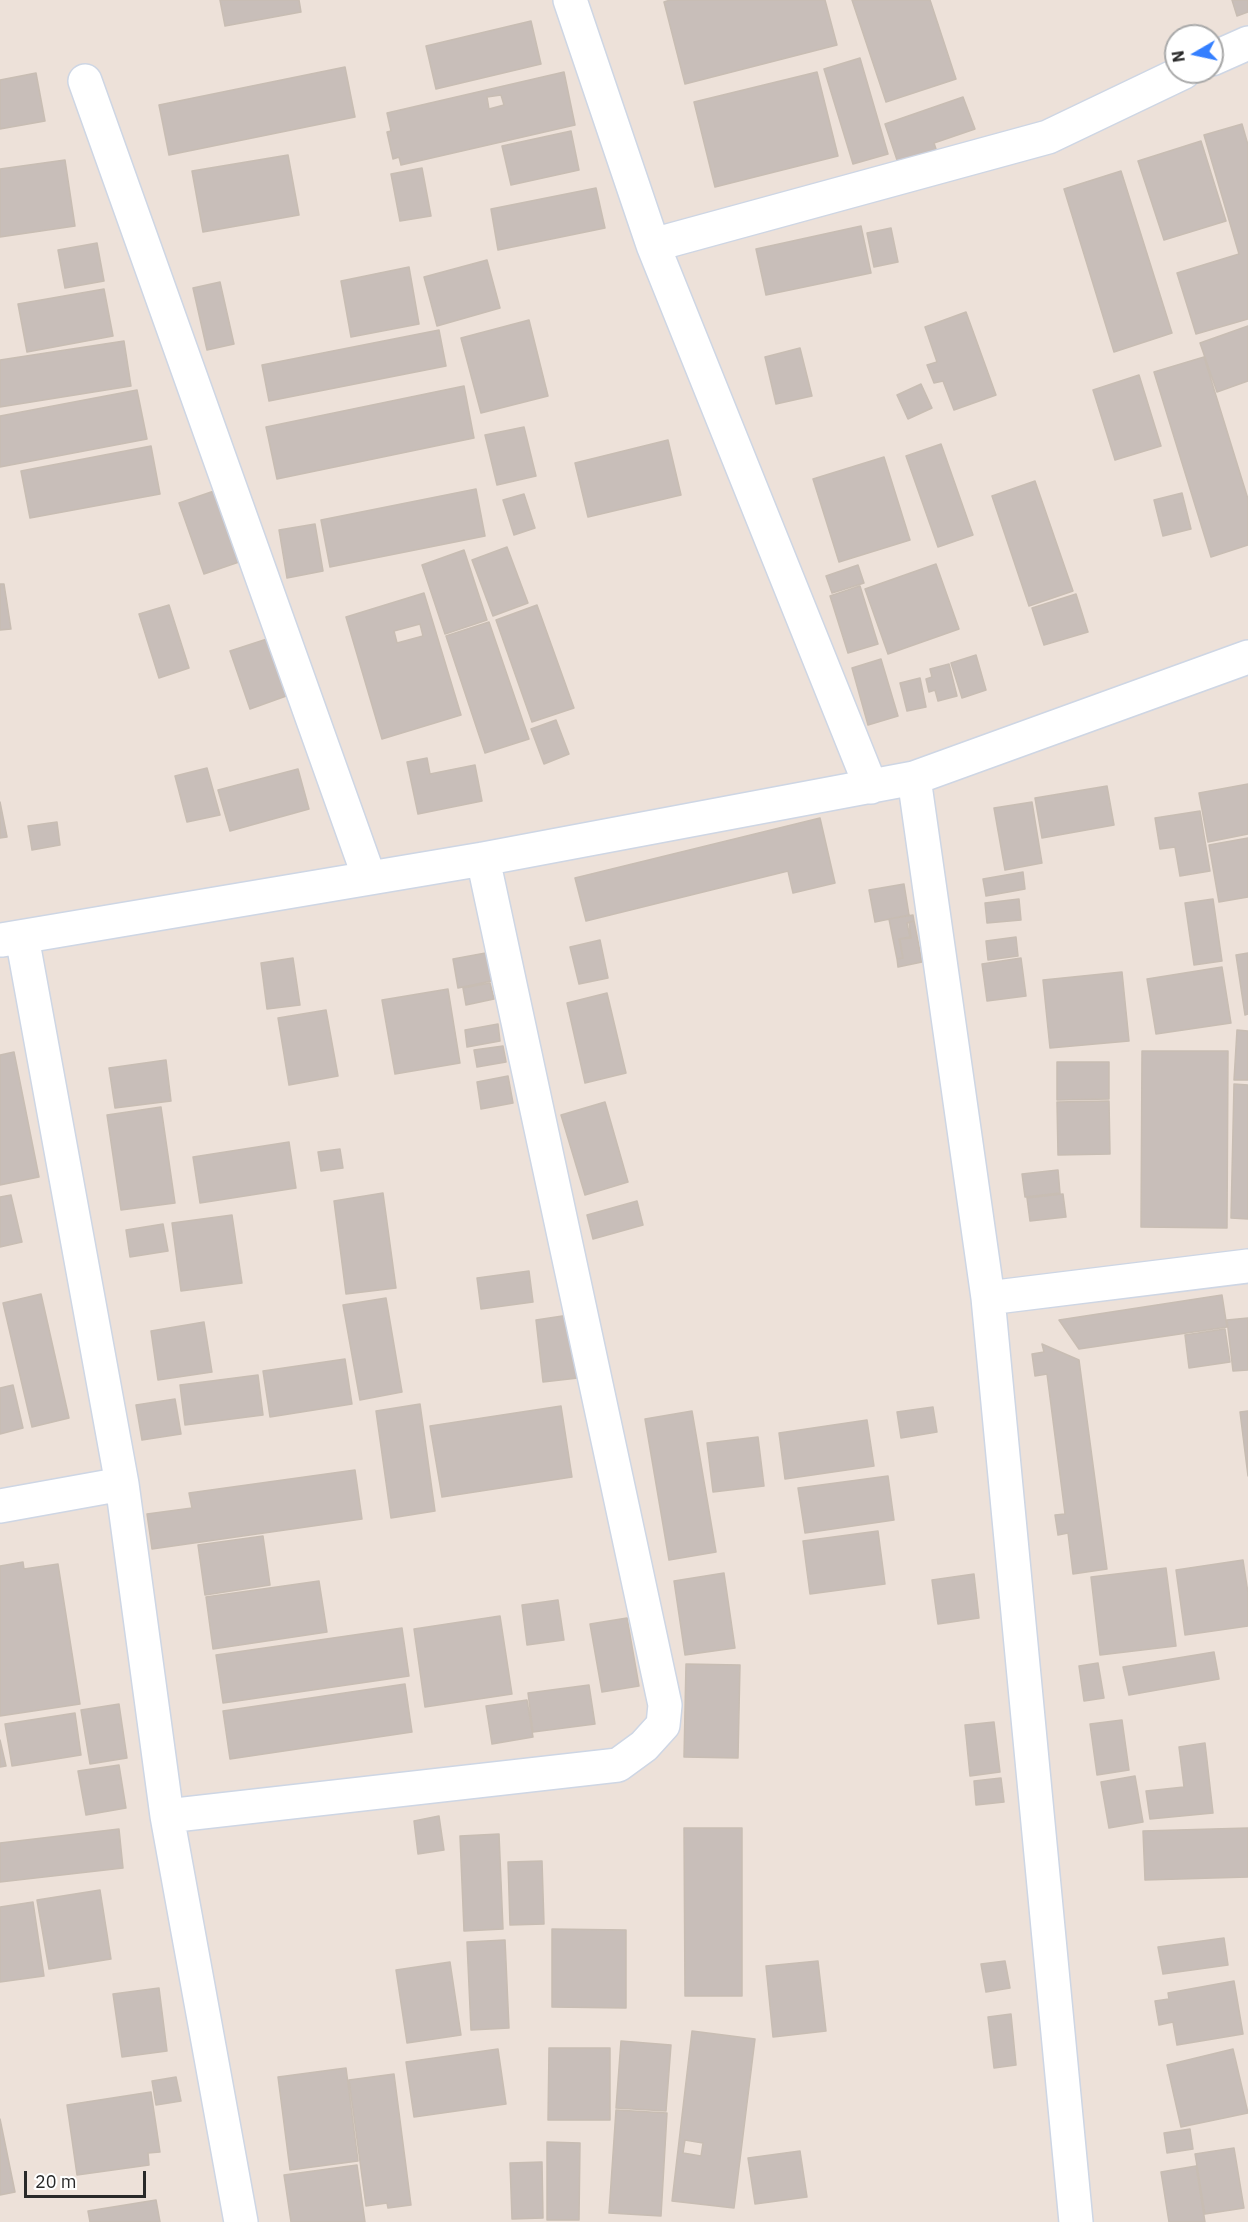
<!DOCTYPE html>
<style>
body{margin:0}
#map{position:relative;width:1248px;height:2222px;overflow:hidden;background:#ede1d9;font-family:"IBM Plex Sans",sans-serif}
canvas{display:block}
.north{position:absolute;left:1164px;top:24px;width:60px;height:60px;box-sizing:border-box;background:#fff;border:2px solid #a9a9a9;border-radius:50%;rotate:261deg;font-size:16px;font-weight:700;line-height:24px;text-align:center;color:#292929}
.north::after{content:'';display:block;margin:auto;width:21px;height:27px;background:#347fff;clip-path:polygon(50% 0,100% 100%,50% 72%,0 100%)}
.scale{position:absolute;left:24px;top:2171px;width:122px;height:27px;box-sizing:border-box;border:3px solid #292929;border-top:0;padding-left:8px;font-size:18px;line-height:21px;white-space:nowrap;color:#292929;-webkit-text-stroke:4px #fff;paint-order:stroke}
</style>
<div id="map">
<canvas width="1248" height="2222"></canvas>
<div class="north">N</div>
<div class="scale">20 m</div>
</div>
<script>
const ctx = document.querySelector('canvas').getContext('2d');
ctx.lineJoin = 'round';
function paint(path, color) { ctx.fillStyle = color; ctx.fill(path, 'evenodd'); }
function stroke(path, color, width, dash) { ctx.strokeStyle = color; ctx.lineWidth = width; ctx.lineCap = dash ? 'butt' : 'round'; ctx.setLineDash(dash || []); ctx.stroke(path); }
const building = new Path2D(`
 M220,0H299L301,12L225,26Z
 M670,0H825L837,45L685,84L664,2Z
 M852,0H930L956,79L886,102Z
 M1232,0H1248V12L1237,16Z
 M531,21L541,64L436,89L426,46Z
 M860,58L888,154L853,164L824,69Z
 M345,67L355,117L169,155L159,105Z
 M564,72L575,125L401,165L399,157L393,159L387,132L391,131L387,113ZM501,95L504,105L489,109L487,97Z
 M817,72L838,156L715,187L694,102Z
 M36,73L45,121L0,129V80Z
 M963,97L975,129L934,143L937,152L899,166L885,124Z
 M1242,124L1248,145V319L1196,334L1177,273L1239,254L1204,135Z
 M571,131L579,170L511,185L502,146Z
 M1201,141L1226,221L1164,240L1138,161Z
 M288,155L299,215L203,232L192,171Z
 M65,160L75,226L0,237V169Z
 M422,168L431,216L400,221L391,174Z
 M1121,171L1172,333L1114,352L1064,189Z
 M596,188L605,228L498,250L491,209Z
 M861,226L871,273L766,295L756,249Z
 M891,228L898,262L874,267L867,233Z
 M97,243L104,281L65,288L58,250Z
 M487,260L500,308L437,326L424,277Z
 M409,267L419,324L351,337L341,281Z
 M220,282L234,344L207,350L193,288Z
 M104,289L113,336L27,352L18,304Z
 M966,312L996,395L954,410L943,381L934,383L927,365L937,362L925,327Z
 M529,320L548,396L481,413L461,338Z
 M1248,326V381L1217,392L1200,343Z
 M439,330L446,366L269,401L262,365Z
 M124,341L131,386L0,407V360Z
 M800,348L812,396L776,404L765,357Z
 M1204,357L1248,499V545L1211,557L1154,372Z
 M1139,375L1161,446L1115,460L1093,390Z
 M921,384L932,408L908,419L897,395Z
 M464,386L474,438L277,479L266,427Z
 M137,390L147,439L0,467V416Z
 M524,427L536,476L497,485L485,435Z
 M668,440L681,495L588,517L575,463Z
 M941,444L973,535L938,547L906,456Z
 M151,446L160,494L30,518L21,471Z
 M884,457L910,540L839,562L813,479Z
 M1035,481L1073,591L1029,606L992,496Z
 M476,489L485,536L330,567L321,520Z
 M214,491L239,562L204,574L179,503Z
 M1182,493L1191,529L1163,536L1154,500Z
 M524,494L535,528L514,535L503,500Z
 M315,524L323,571L287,578L279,530Z
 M507,547L528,603L493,616L472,560Z
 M464,550L487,620L445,634L422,565Z
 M936,564L959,629L888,654L865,589Z
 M858,565L864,583L832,593L826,576Z
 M0,584H4L11,629L0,630Z
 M860,586L878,644L848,653L830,596Z
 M424,593L461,715L382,739L346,617ZM420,624L423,636L397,643L394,631Z
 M1076,594L1088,632L1044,645L1032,608Z
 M169,605L189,668L159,678L139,614Z
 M537,605L574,708L532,722L496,620Z
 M489,622L529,739L485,753L446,636Z
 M270,638L289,695L250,709L230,651Z
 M976,655L986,690L962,698L951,663Z
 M881,659L898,716L868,725L852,668Z
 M949,664L957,696L938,701L935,690L929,692L926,679L932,677L930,669Z
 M920,678L926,707L907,711L900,683Z
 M556,720L569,754L544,764L531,729Z
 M427,758L430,774L475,765L482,801L418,814L407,762Z
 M207,768L220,815L187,822L175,776Z
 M298,769L309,809L230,831L218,790Z
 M1248,784V834L1208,842L1199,793Z
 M1107,786L1114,825L1042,838L1035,798Z
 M0,802L7,837L0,838Z
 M1032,802L1042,863L1005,870L994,808Z
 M1200,811L1210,871L1180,876L1175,847L1160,849L1155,818Z
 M820,818L835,883L793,893L788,871L586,921L575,878Z
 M57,822L60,845L32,850L28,826Z
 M1248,838V897L1219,902L1209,845Z
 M1023,872L1025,889L986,896L983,879Z
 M904,884L909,915L875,922L869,890Z
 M1019,899L1021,920L987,923L985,903Z
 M1213,899L1222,961L1194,965L1185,903Z
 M913,915L914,921L907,923L910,937L899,939L903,958L897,959L889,919Z
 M914,921L922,962L898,967L897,959L903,958L900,939L911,938L909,922Z
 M1016,937L1018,956L988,960L986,941Z
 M600,940L608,978L579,984L570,947Z
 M491,952L496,980L458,988L453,959Z
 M1248,953V1014L1245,1015L1236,955Z
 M293,958L300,1005L267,1009L261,963Z
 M1021,958L1026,996L987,1001L982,964Z
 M1222,967L1231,1023L1156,1034L1147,979Z
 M1122,972L1129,1041L1050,1048L1043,980Z
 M490,983L494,999L466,1005L463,988Z
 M448,989L460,1063L395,1074L382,1000Z
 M607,993L626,1073L585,1083L567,1003Z
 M326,1010L338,1076L289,1085L278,1018Z
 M498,1024L500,1041L467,1047L465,1030Z
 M1237,1030L1248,1031V1080H1234Z
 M503,1046L506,1062L477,1067L474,1050Z
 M1142,1051H1228L1227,1228L1141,1227Z
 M14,1052L39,1177L0,1185V1055Z
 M166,1060L171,1101L115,1108L109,1068Z
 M1057,1062H1109V1099L1057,1100Z
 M508,1076L513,1103L481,1109L477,1082Z
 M1234,1084L1248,1085V1219L1231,1218Z
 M1109,1101L1110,1154L1058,1155L1057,1102Z
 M605,1102L628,1182L585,1195L561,1115Z
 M161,1107L175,1203L121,1210L107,1115Z
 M289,1142L296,1188L200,1203L193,1157Z
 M340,1149L343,1168L321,1171L318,1152Z
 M1058,1170L1060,1193L1025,1197L1022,1174Z
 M383,1193L396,1288L346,1294L334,1201Z
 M1063,1194L1066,1217L1030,1221L1027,1198Z
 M11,1195L22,1242L0,1247V1197Z
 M637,1201L643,1225L593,1239L587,1215Z
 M232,1215L242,1283L181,1291L172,1223Z
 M163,1224L168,1251L130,1257L126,1230Z
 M529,1271L533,1302L481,1309L477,1278Z
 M41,1294L69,1418L32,1427L3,1303Z
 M1222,1295L1227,1327L1079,1349L1059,1320Z
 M386,1298L402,1392L360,1400L343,1305Z
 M569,1315L578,1378L543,1382L536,1320Z
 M1248,1318V1370L1233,1371L1227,1320Z
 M204,1322L212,1372L158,1380L151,1331Z
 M1225,1329L1230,1362L1189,1368L1185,1335Z
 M1042,1344L1079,1360L1107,1569L1073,1574L1068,1533L1058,1535L1055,1515L1065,1514L1047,1374L1035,1376L1032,1354L1044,1352Z
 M345,1359L352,1404L270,1417L263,1371Z
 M258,1375L263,1415L185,1425L180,1385Z
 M13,1385L23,1428L0,1434V1388Z
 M175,1399L181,1434L142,1440L136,1405Z
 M420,1404L435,1511L391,1518L376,1411Z
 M561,1406L572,1477L442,1497L430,1426Z
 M933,1407L937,1432L901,1438L897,1412Z
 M692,1411L716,1552L669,1560L645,1419Z
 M1248,1411V1476L1240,1412Z
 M867,1420L874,1466L785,1479L779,1433Z
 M758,1437L764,1486L713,1492L707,1443Z
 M355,1470L362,1519L152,1549L147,1514L192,1508L189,1493Z
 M888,1476L894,1520L805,1533L798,1488Z
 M878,1531L885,1584L810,1594L803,1541Z
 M263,1536L270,1585L205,1595L198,1545Z
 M1243,1560L1248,1593V1626L1185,1635L1176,1570Z
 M23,1562L24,1569L58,1564L80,1704L0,1716V1566Z
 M1166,1568L1176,1646L1100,1655L1091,1577Z
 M724,1573L735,1648L685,1655L674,1581Z
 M974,1574L979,1618L938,1624L932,1580Z
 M319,1581L327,1632L213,1649L206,1597Z
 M558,1600L564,1640L527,1645L522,1605Z
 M500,1616L512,1694L425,1707L414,1629Z
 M627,1618L639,1686L602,1692L590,1624Z
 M402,1628L409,1676L223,1703L216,1655Z
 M1214,1652L1219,1679L1129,1695L1123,1667Z
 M1098,1663L1104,1698L1084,1701L1079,1666Z
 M686,1664L740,1665L738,1758L684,1757Z
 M405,1684L412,1732L230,1759L223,1711Z
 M589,1685L595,1724L533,1732L528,1693Z
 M527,1700L533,1737L492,1744L486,1706Z
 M119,1704L127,1758L90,1764L81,1710Z
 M75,1713L81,1755L12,1766L5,1724Z
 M1122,1720L1129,1770L1097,1775L1090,1724Z
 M994,1722L1000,1772L970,1776L965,1725Z
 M0,1740L6,1766L0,1767Z
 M1205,1743L1213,1813L1150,1819L1146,1791L1184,1787L1179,1747Z
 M119,1765L126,1808L86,1815L78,1771Z
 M1135,1776L1143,1822L1109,1828L1101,1782Z
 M1001,1778L1004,1802L976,1805L974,1781Z
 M439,1816L444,1850L418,1854L414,1821Z
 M684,1828H742V1996H685Z
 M1248,1828V1877L1145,1880L1143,1831Z
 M119,1829L123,1868L0,1882V1843Z
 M499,1834L503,1929L464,1931L460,1836Z
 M542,1861L544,1924L510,1925L508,1862Z
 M100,1890L111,1959L49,1969L37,1900Z
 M33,1902L44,1976L0,1982V1907Z
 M552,1929L626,1930V2008L552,2007Z
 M1224,1938L1228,1965L1163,1974L1158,1947Z
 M505,1940L509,2028L471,2030L467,1942Z
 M818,1961L826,2031L773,2037L766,1966Z
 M1005,1961L1010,1988L986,1992L981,1964Z
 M450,1962L461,2035L407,2043L396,1970Z
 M1234,1981L1243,2034L1177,2045L1173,2022L1159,2025L1155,2001L1169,1999L1168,1993Z
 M159,1988L167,2051L122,2057L113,1994Z
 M1011,2014L1016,2065L994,2068L988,2017Z
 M692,2031L755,2039L734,2208L672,2201ZM685,2140L703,2143L701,2156L683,2153Z
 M621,2041L671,2045L666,2111L616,2108Z
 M549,2048H610V2120H548Z
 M498,2049L506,2104L414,2117L406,2062Z
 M1233,2049L1248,2113L1181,2127L1167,2065Z
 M346,2068L358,2161L290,2170L278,2077Z
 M394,2074L411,2205L388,2208L387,2203L366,2206L349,2080Z
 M176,2077L181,2101L156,2105L152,2081Z
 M151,2092L160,2152L148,2153L149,2165L77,2175L67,2105Z
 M616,2110L667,2113L661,2216L609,2213Z
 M0,2119L15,2192L0,2195Z
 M1190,2129L1193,2149L1167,2153L1164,2133Z
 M547,2142L580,2143L579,2220H547Z
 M1234,2148L1244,2208L1205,2214L1195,2154Z
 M800,2151L807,2197L755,2204L748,2158Z
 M542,2162L543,2218L512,2219L510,2163Z
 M357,2165L365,2222H291L284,2175Z
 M1196,2166L1205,2222H1169L1161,2172Z
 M156,2200L160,2222H90L88,2211Z`);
paint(building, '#c8beb9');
stroke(building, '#c8bdb3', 1.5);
const minor = new Path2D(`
 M570,0L653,245L871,787
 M1212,59L1248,43
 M85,81L369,877
 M653,245L1048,137L1184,72
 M914,778L988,1298L1076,2222
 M22,937L122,1484L167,1816L241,2222
 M2,940L483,859L914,778L1248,657
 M988,1298L1248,1266
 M0,1506L122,1484
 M167,1816L618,1765L644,1746L663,1725L665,1705L483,859`);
stroke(minor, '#ced6e4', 36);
stroke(minor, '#fff', 33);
</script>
